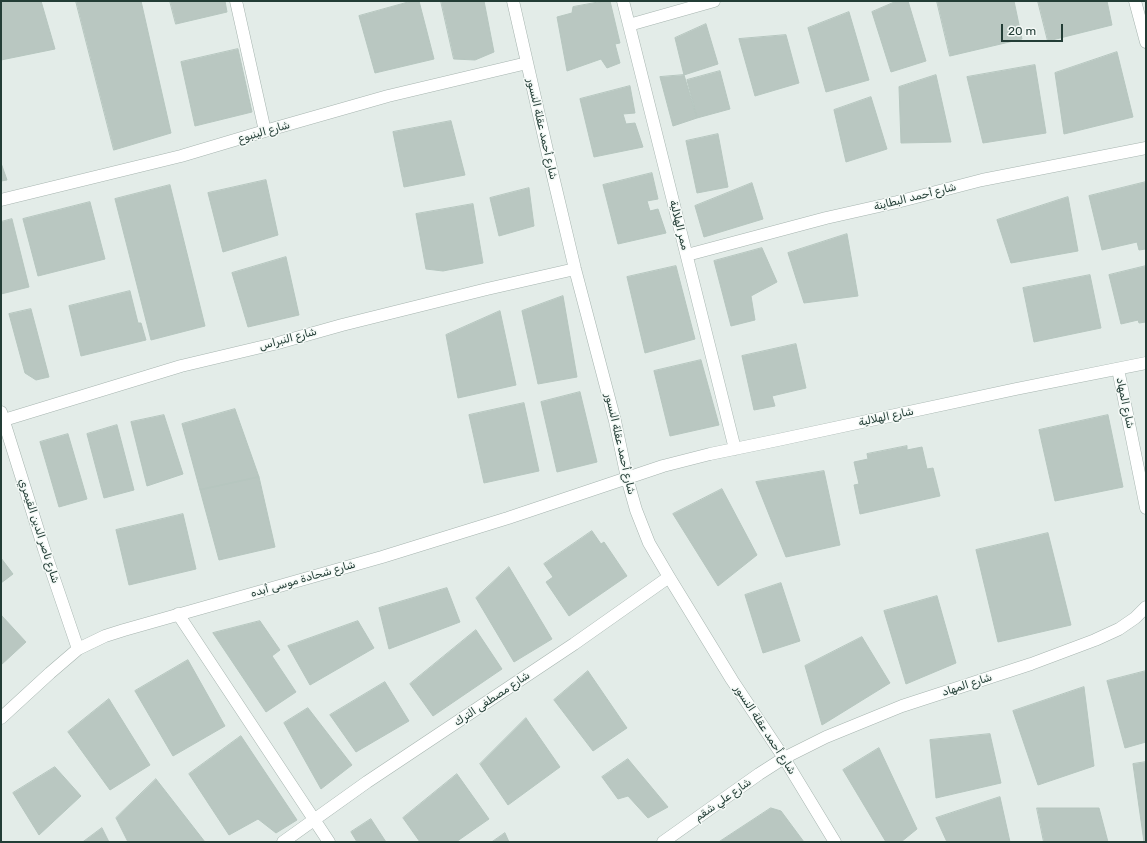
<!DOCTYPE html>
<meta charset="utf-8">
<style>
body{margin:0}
#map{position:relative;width:1147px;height:843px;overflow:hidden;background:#e3ece8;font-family:Rubik,sans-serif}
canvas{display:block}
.frame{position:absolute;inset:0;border:2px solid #233d36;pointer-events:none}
.scale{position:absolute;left:1001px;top:24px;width:62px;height:18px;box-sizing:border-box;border:2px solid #233d36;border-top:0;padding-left:5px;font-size:12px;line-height:14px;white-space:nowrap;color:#233d36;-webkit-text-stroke:3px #f4f9f6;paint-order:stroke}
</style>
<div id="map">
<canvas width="1147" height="843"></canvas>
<div class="frame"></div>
<div class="scale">20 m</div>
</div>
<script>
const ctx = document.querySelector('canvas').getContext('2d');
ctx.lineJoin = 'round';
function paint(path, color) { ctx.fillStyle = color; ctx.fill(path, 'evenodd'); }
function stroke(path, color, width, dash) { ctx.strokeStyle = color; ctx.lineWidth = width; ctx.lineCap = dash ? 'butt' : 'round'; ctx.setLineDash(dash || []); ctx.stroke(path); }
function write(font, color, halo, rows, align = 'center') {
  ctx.font = font + ' Rubik,"Noto Sans Arabic",sans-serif'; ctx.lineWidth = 3; ctx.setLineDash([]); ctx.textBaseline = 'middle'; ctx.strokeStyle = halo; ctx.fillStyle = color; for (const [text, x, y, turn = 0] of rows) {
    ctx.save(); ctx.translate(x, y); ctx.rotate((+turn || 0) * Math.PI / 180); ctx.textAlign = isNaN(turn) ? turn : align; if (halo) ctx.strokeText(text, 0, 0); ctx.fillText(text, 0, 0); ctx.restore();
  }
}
const building = new Path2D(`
 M1,1H41L55,49L1,60Z
 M76,1H141L171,133L114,150Z
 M170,1H225L227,12L176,24Z
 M412,1H419L434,59L375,73L359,16Z
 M441,1H484L494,52L475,60L454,59Z
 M604,1H610L620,43L615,44L620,63L607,68L601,59L567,71L557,17L572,13L573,7Z
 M897,1H908L926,61L891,72L872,12Z
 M937,1H1014L1022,39L950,56Z
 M1038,1H1107L1112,25L1048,41Z
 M849,12L869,80L826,92L808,28Z
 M706,24L718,64L684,75L675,38Z
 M786,35L799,83L755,96L739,39Z
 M238,49L252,112L195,126L181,62Z
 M1117,52L1133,117L1064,134L1055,73Z
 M1035,65L1046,133L983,143L967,77Z
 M720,71L730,109L697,118L687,80Z
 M684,75L697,118L673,126L660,77Z
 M936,75L951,142L901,143L899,87Z
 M630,86L635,113L623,114L626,124L635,123L643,147L594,157L580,99Z
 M871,97L887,149L846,162L834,110Z
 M451,121L465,175L404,187L393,132Z
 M718,134L728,187L697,193L686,141Z
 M1,163L7,180L1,181Z
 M652,173L658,199L647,201L650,211L658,209L666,233L618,244L603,185Z
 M266,180L278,235L223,252L208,193Z
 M1146,182V249L1139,250L1137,242L1102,250L1089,196Z
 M752,183L763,219L704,237L695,206Z
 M170,185L205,326L151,340L115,199Z
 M529,188L534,226L499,236L490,198Z
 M1068,197L1078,251L1011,263L997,220Z
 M90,202L105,259L38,276L23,219Z
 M473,204L483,263L443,271L426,269L416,214Z
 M12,219L29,287L1,294V222Z
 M847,234L858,296L804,303L788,253Z
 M762,248L777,282L751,296L755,320L731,326L714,261Z
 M286,257L299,315L248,327L232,273Z
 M676,266L695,339L645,353L627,277Z
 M1146,266V322L1139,323L1138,320L1121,324L1109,275Z
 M1090,275L1101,328L1034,342L1023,288Z
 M130,291L138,323H141L146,340L81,356L69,306Z
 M563,296L577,377L538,384L522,311Z
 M31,309L49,377L36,380L25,373L9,314Z
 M500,311L516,385L458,398L446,335Z
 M796,344L806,388L772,396L775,406L754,410L742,356Z
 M701,360L719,425L670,436L654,371Z
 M580,392L597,462L557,472L541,402Z
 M524,403L539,471L484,483L469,415Z
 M235,409L259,477L200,490L182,424Z
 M164,415L183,474L147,486L131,422Z
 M1108,415L1123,487L1055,501L1039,430Z
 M117,425L134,490L104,498L87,434Z
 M68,434L87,499L59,507L40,442Z
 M907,446V450L922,447L927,469L933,468L940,496L860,514L854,485L859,484L854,462L868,459L867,454Z
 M824,471L840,545L786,557L756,482Z
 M259,477L275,547L219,560L200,490Z
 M722,489L757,555L718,586L673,514Z
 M183,514L196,569L129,585L116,530Z
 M592,531L601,544L604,542L627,576L569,616L546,582L553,577L544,564Z
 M1048,533L1071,625L998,642L976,550Z
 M1,558L13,574L1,583Z
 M509,567L552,639L514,662L476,598Z
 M781,583L800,641L763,653L745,595Z
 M447,588L460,622L389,649L379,608Z
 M937,596L956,663L906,684L884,611Z
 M2,616L26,642L1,665V617Z
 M260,621L280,650L272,656L296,692L266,712L213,633Z
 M358,621L374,648L310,685L288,646Z
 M476,630L502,669L433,716L410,684Z
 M862,637L890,683L822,725L805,666Z
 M188,660L225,726L173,756L135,691Z
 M588,671L627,728L593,751L554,700Z
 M1146,671V742L1125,748L1107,681Z
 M385,682L409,721L356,752L330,715Z
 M1084,687L1094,766L1038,785L1013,711Z
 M109,699L150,765L110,790L68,732Z
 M308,708L352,765L321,789L284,723Z
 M526,718L560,767L508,805L480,764Z
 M990,734L1001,783L936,798L930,740Z
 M241,736L297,820L276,833L258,819L229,835L189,774Z
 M879,748L917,829L901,842H886L843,770Z
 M628,759L668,807L648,818L628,796L618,799L602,777Z
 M1146,762V842H1144L1133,764Z
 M55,767L81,796L39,835L13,793Z
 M457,774L489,819L456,842H420L403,818Z
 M156,779L205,842H128L116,818Z
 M1000,797L1010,842H947L936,818Z
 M771,808L781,811L804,842H719Z
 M1037,808H1099L1108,842H1044Z
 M371,819L386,842H357L351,832Z
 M102,828L109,842H83Z
 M505,833L509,842H492Z`);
paint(building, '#b9c7c1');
stroke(building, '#b6c6bf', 1);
const minor = new Path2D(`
 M236,1L265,131
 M513,1L552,172L575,269L615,421L627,478L636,510L649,543L669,577L732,680L784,758L835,842
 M623,1L735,449
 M1135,1L1146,42
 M629,25L714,1
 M1,200L181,156L265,131L388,96L527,63
 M687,255L826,218L897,202L982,180L1146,148
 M1118,369L1146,508
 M1,412L44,549L78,649
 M4,420L181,366L278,343L342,325L487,289L575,269
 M178,614L329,842
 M1,718L50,673L78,649L105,636L124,630L382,557L508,518L663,466L710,454L778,440L1016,389L1146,363
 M283,842L367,782L574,644L669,577
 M663,842L759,774L784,758L826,737L902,706L1031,664L1095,640L1119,629L1135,618L1146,607`);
stroke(minor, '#a6b4af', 13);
stroke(minor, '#fff', 12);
write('11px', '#233d36', '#f4f9f6', [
 ["شارع أحمد عقلة النسور",542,129,77],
 ["شارع الينبوع",264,132,-16],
 ["شارع أحمد البطاينة",915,197,-14],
 ["ممر الهلالية",679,225,76],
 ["شارع النبراس",288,339,-15],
 ["شارع المهاد",1125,403,78],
 ["شارع الهلالية",886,417,-12],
 ["شارع أحمد عقلة النسور",620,444,77],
 ["شارع ناصر الدين القيمري",39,531,72],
 ["شارع شحادة موسى أبده",303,579,-16],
 ["شارع المهاد",967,685,-18],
 ["شارع مصطفى الترك",492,699,-34],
 ["شارع أحمد عقلة النسور",765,730,57],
 ["شارع علي شقم",723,800,-35]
]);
</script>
